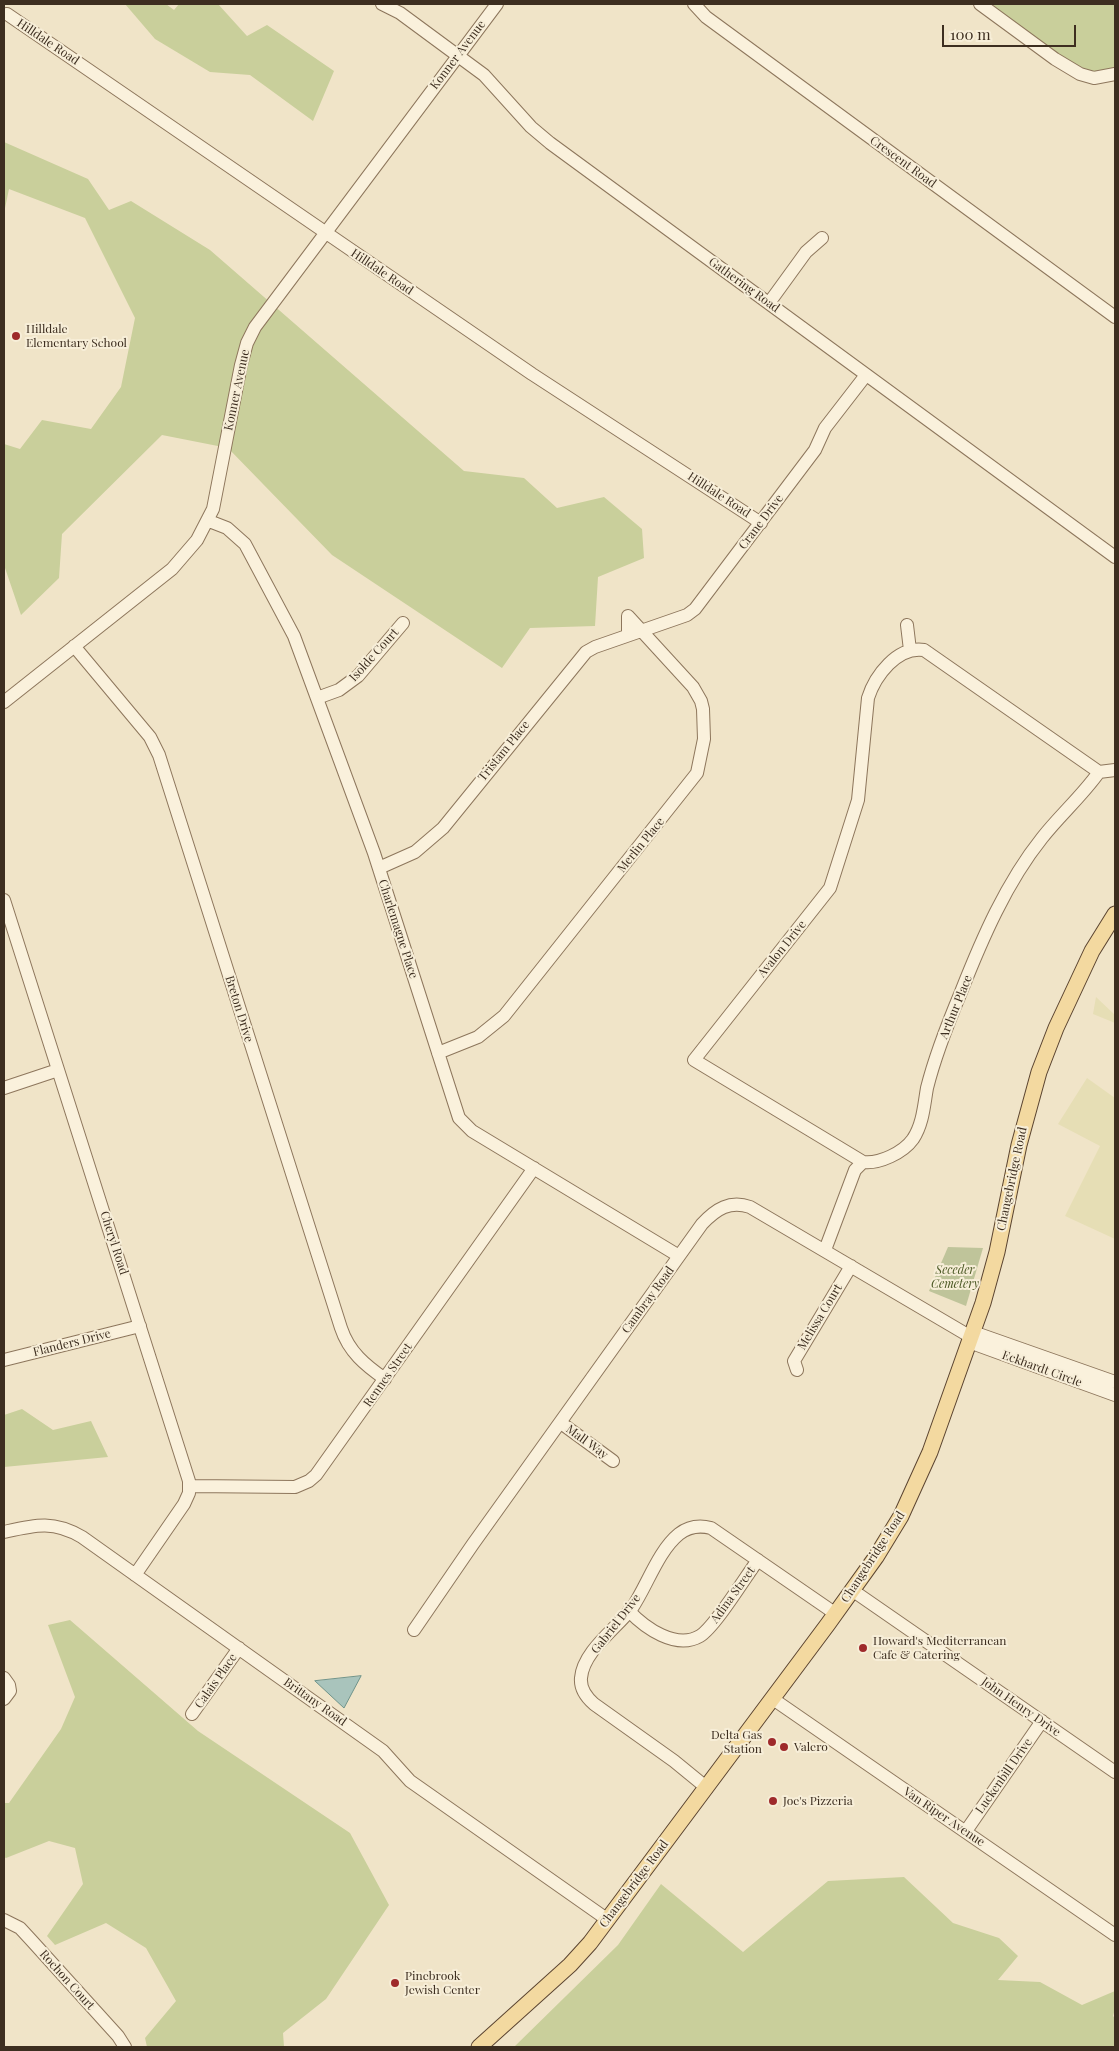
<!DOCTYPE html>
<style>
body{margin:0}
#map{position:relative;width:1119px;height:2051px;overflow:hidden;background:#f0e4c8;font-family:"Playfair Display",serif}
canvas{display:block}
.frame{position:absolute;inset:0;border:5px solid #3d2e20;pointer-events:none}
.scale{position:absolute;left:942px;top:25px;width:134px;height:22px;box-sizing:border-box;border:2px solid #3d2e20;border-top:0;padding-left:6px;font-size:15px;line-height:18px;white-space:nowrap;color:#3d2e20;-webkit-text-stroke:4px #f7eed8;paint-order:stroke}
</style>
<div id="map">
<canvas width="1119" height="2051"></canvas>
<div class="frame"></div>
<div class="scale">100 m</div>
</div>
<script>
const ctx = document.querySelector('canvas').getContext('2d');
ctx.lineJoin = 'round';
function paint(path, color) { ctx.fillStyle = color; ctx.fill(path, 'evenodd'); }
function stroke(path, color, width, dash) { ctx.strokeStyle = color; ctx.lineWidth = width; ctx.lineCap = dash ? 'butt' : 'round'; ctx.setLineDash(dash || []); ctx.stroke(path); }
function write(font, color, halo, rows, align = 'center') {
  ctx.font = font + ' "Playfair Display",serif'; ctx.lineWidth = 4; ctx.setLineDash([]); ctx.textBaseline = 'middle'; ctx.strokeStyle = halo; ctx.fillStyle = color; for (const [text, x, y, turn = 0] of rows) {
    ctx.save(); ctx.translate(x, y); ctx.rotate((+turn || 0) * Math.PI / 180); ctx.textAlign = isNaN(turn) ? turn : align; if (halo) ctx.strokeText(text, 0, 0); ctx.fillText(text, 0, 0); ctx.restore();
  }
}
paint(new Path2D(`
 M1096,997L1115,1015V1023L1093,1014Z
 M1087,1078L1115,1098V1239L1065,1216L1100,1146L1058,1124Z`), '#e6deb5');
paint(new Path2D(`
 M125,4H166L174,10L179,4H218L247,36L267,25L334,71L313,121L250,75L210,72L155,39Z
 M995,4H1115V69C1107,70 1096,74 1089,72C1063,65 1016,24 993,7Z
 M4,142L88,179L109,210L131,201L210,250L464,471L524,478L557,508L604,497L642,529L644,558L598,577L595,626L530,628L502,668L332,555L228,448L162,435L62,534L59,578L21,615L4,565V444L20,449L42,420L91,429L121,387L135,318L85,218L9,189L4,213Z
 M22,1409L53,1430L91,1421L108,1457L4,1467V1415Z
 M70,1620L198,1731L350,1833L389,1905L326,1999L283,2033L284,2047H147L145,2038L176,2001L146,1948L106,1923L55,1945L47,1936L83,1884L75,1848L49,1841L6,1858L4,1857V1803H9L61,1729L75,1697L48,1625Z
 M904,1877L953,1923L999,1938L1018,1956L998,1980L1040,1982L1082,2005L1115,1991V2009L1113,2016L1115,2018V2047H514L618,1945L661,1884L743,1952L828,1881Z`), '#c9cf9b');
paint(new Path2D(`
 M948,1247L983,1248L966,1306L929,1291Z`), '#bfc49a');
const water = new Path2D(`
 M361,1676L344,1708L315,1681Z`);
paint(water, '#a9c4bc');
stroke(water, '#6f938a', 1);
const minor = new Path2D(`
 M382,4L400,13L484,75L531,127L550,143L1115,557
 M694,4L706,17L1115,317
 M980,4L1055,59L1080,74L1094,78L1115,74
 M7,14L532,374L761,523
 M769,303L806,252L822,238
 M209,521L227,528L245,544L294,636L374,853L459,1118L472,1131L679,1256
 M907,625L910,650
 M74,646L150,737L159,755L341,1328C349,1352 365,1365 385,1379
 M317,698L339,690L358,676L403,623
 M4,702L172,569L197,540L213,509L241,365L247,343L255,327L497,4
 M379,868L415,852L443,828L586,652L595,647L687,615L695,609L815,450L825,428L866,375
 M4,900L189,1481V1493L184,1504L135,1575
 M438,1053L478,1037L504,1016L697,773L704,739L703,709L701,701L693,687L628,616V635
 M4,1088L58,1070
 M863,1162L694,1060L830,888L858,800L868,698C875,676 897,646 924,650L1099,772
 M825,1250L855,1170L863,1162C879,1164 903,1153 913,1139C923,1124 924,1105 927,1088C935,1056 948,1023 961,992C982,939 1006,883 1042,838C1060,815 1082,796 1099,772L1115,770
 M973,1332L1115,1382
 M969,1342L1115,1395
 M4,1360L140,1326
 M797,1370L794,1361L851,1266
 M561,1423L613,1461
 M190,1486L295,1487L309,1481L316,1475L534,1168
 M4,1532C35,1525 53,1520 82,1537L383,1751L410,1781L608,1920
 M852,1590L1115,1772
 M629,1611C645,1628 676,1650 700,1636C715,1627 746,1576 758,1560
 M414,1630L473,1544L702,1224C716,1209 730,1200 750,1207L971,1337
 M4,1678L9,1685L10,1691L4,1699
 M773,1699L1115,1935
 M192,1714L239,1648
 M707,1788L674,1761L594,1704C586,1697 580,1689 581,1678C583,1651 617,1628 632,1608C647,1586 658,1551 679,1534C688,1527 699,1525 711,1528L836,1614
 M966,1831L1042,1721
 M4,1920L20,1928L32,1941L118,2036L125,2047`);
const major = new Path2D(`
 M479,2047L570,1965L590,1943L828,1624L876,1557L901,1516L930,1452L983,1303L997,1252L1019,1145L1039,1072L1056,1028L1092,951L1115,914`);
stroke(minor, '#8d765c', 14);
stroke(major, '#5b4430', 17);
stroke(minor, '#faf1dc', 12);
stroke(major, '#f3d9a0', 15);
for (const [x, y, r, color] of [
 [16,336,5,"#9e2a2b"],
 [863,1648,5,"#9e2a2b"],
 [772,1742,5,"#9e2a2b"],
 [784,1747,5,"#9e2a2b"],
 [773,1801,5,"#9e2a2b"],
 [395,1983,5,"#9e2a2b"]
]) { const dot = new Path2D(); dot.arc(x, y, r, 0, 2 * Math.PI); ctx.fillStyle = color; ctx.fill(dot); stroke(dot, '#f7eed8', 2); }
write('12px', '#3d2e20', '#f7eed8', [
 ["Hilldale Road",48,42,34],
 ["Konner Avenue",458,55,-53],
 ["Crescent Road",903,162,36],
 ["Hilldale Road",382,272,34],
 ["Gathering Road",744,285,36],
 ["Konner Avenue",237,390,-78],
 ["Hilldale Road",719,495,33],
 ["Crane Drive",761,522,-53],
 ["Isolde Court",374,655,-48],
 ["Tristam Place",504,751,-51],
 ["Merlin Place",641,845,-51],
 ["Charlemagne Place",398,929,72],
 ["Avalon Drive",782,949,-51],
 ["Arthur Place",956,1007,-68],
 ["Breton Drive",239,1009,73],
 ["Changebridge Road",1012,1179,-78],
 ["Cheryl Road",114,1243,72],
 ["Cambray Road",648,1300,-54],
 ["Melissa Court",820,1317,-59],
 ["Flanders Drive",72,1343,-14],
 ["Eckhardt Circle",1042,1369,20],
 ["Rennes Street",388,1375,-55],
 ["Mall Way",587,1442,36],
 ["Changebridge Road",873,1557,-57],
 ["Adina Street",733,1595,-54],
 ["Gabriel Drive",616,1624,-52],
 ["Calais Place",216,1681,-55],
 ["Brittany Road",315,1702,35],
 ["John Henry Drive",1021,1707,35],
 ["Luckenbill Drive",1004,1776,-55],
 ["Van Riper Avenue",944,1817,34],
 ["Changebridge Road",634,1884,-53],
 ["Rochon Court",67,1980,48]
]);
write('12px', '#3d2e20', '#f7eed8', [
 ["Hilldale",26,329],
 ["Elementary School",26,343],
 ["Howard's Mediterranean",873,1641],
 ["Cafe & Catering",873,1655],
 ["Delta Gas",762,1735,"right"],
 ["Station",762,1749,"right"],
 ["Valero",794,1747],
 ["Joe's Pizzeria",783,1801],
 ["Pinebrook",405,1976],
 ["Jewish Center",405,1990]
], 'left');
write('italic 12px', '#4d5a26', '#f7eed8', [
 ["Seceder",955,1270],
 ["Cemetery",955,1284]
]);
</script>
